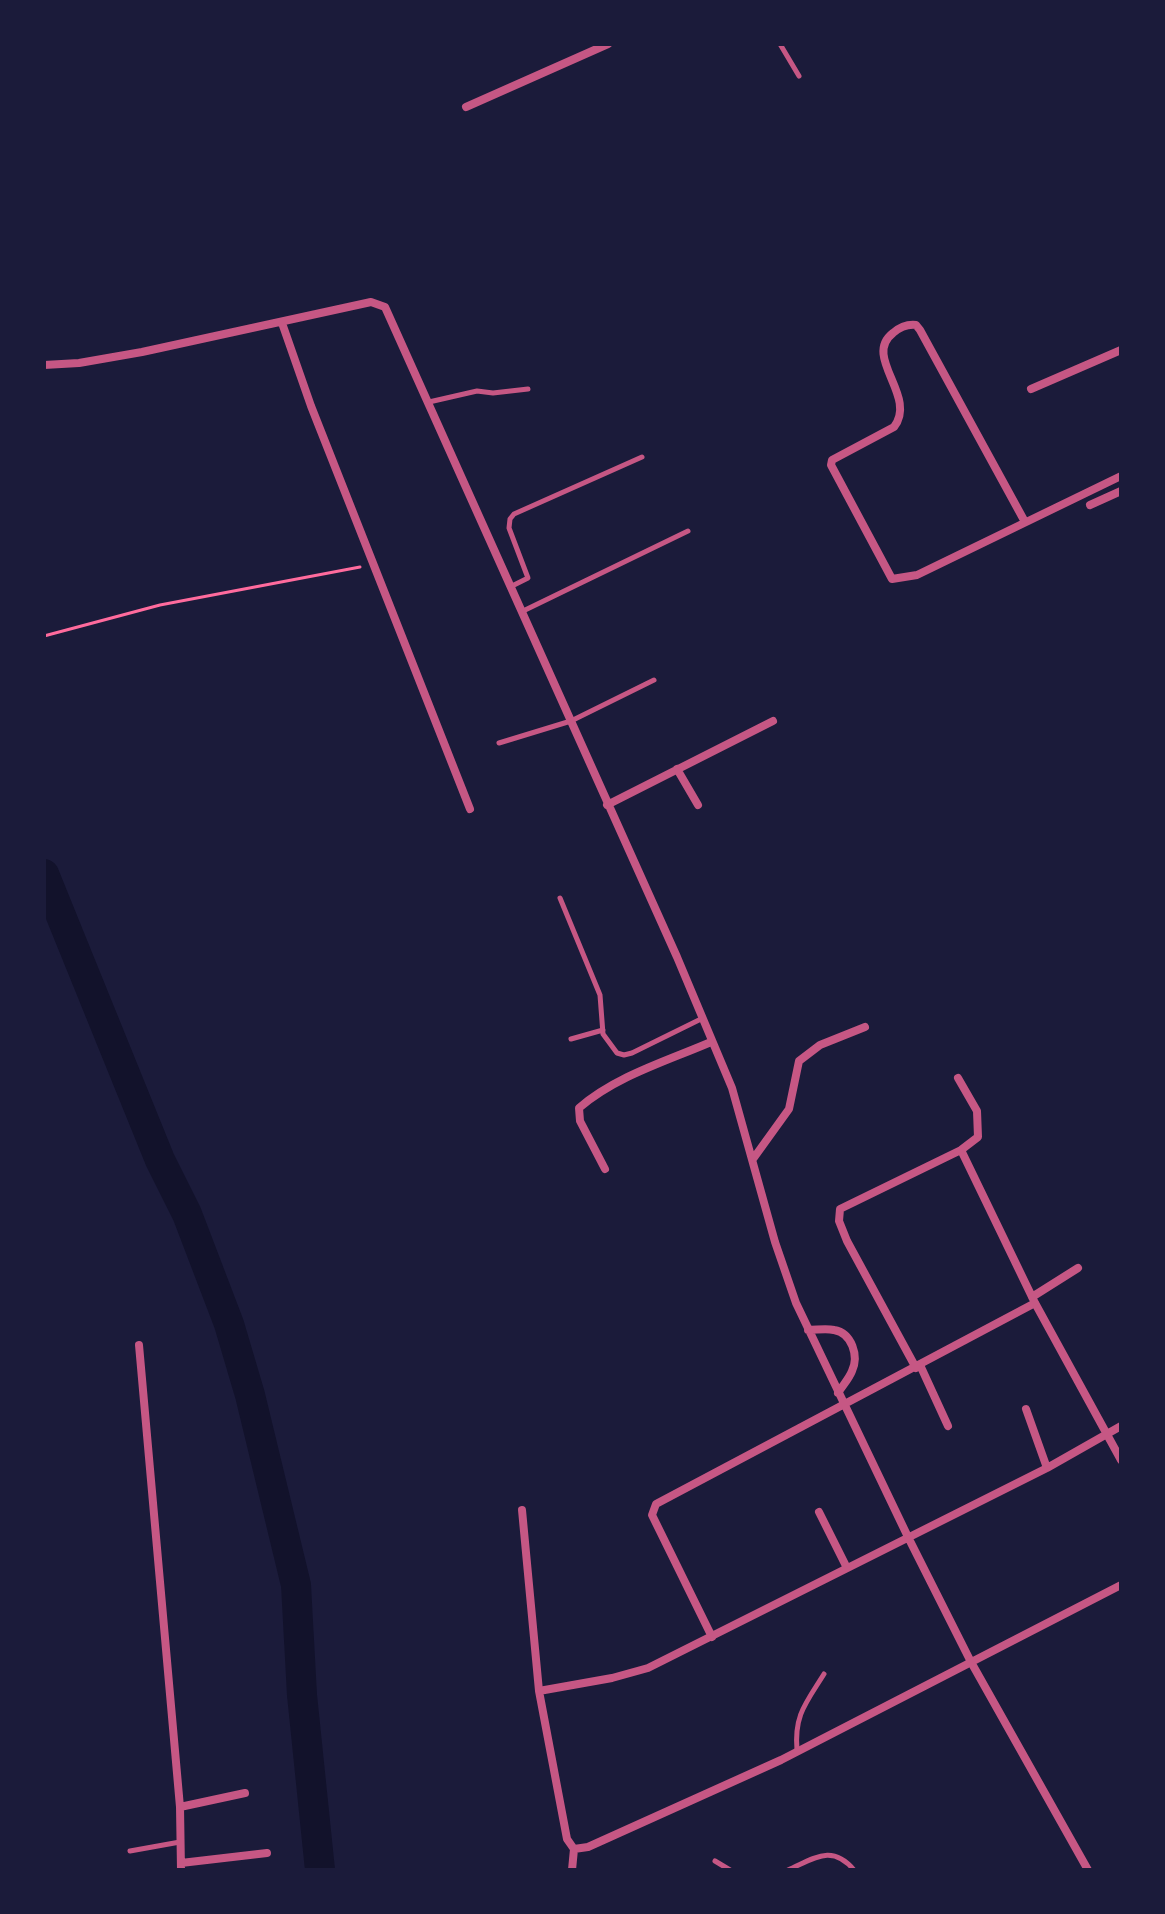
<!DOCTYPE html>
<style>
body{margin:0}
#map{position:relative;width:1165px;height:1914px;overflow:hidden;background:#1b1b3a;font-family:"IBM Plex Serif",serif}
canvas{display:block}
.frame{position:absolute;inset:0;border:46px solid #1b1b3a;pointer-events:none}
</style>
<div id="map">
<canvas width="1165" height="1914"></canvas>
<div class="frame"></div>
</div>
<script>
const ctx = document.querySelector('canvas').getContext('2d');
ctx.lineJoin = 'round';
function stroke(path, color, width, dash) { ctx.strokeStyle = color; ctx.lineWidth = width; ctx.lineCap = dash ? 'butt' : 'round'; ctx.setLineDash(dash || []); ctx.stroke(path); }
stroke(new Path2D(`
 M44,874L160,1160L187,1214L229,1324L250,1395L296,1585L302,1695L320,1870`), '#12122b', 30);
stroke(new Path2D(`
 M44,636L160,605L360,567`), '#ff6b9d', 3);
stroke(new Path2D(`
 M780,44L799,76
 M429,402L477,391L493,393L528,389
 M510,587L528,578L509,528L510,519L514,514L642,457
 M521,612L688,531
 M499,743L571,721L654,680
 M560,898L600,995L603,1034L617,1053L624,1055L632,1053L701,1019
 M571,1039L603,1030
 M797,1750C794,1715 806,1703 824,1674
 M130,1851L180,1842
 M715,1861L730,1870
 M788,1870C815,1858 832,1844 854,1870`), '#c65784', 5);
stroke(new Path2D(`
 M466,107L608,44
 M282,323L311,406L470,809
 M44,365L79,363L142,352L371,302L385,307L677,957L732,1088L775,1242L796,1303L908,1537L971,1662L1088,1870
 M1031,389L1121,350
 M1090,505L1121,491
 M1025,522L920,330L916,325C907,324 900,327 893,333C862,357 918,396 894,427L832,460L831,465L892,579L917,575L1121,476
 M677,769L698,805
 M607,805L773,721
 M961,1150L1035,1303L1121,1460
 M753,1159L789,1109L799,1061L820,1045L865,1027
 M605,1169L580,1121L579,1108C616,1076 667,1061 711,1042
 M1032,1297L1078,1268
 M808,1330C817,1330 826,1328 834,1330C852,1333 859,1356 852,1371C849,1379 842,1386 838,1393
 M139,1345L180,1807L181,1870
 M920,1365L948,1426
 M916,1368L847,1241L839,1221L840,1209L961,1150L978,1137L977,1111L958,1078
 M1026,1409L1047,1468
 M522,1510L539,1691L567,1839L574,1849L572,1870
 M819,1512L847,1568
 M712,1637L652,1515L656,1504L1035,1303
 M539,1691L612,1678L648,1668L1047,1468L1121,1426
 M180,1807L245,1793
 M574,1849L588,1847L781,1760L1121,1585
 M181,1863L267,1853`), '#c65784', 8);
</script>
